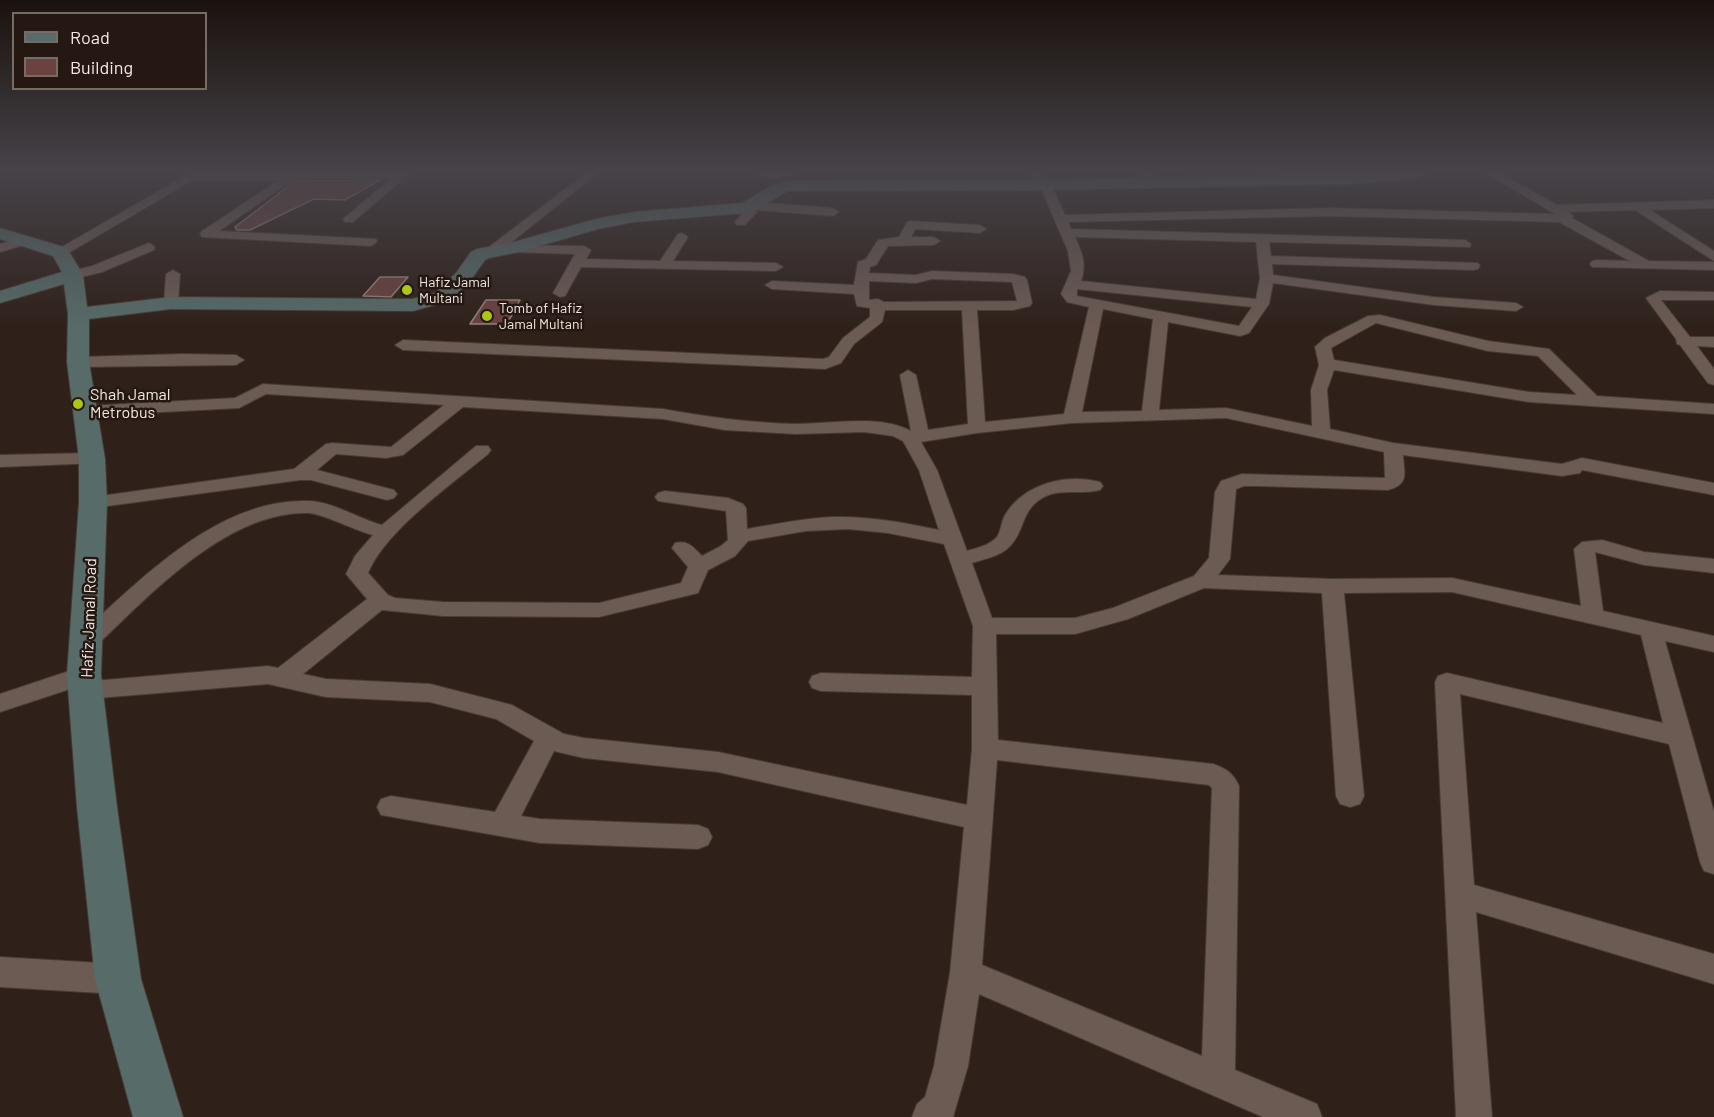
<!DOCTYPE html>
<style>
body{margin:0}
#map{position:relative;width:1714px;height:1117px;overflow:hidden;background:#2f211a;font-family:Barlow,sans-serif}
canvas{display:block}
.legend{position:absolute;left:12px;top:12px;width:195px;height:78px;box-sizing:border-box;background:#251711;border:2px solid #776b65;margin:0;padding:8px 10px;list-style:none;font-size:18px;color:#f2e8e3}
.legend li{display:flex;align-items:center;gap:12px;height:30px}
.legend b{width:30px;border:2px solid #776b65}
</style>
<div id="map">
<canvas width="1714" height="1117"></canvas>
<ul class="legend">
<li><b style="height:8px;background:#576c68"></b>Road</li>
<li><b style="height:16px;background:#6b423e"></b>Building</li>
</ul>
</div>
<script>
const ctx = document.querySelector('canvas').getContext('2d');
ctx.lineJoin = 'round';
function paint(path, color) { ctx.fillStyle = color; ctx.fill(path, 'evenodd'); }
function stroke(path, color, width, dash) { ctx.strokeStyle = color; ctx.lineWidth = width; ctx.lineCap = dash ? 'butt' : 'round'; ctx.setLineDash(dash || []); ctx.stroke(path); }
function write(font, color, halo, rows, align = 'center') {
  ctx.font = font + ' Barlow,sans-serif'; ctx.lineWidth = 5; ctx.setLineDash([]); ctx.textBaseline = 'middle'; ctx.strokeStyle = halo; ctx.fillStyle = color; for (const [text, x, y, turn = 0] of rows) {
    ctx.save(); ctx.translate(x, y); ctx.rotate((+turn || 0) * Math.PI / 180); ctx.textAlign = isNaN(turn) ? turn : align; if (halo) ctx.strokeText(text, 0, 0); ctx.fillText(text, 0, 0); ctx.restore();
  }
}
const building = new Path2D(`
 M380,180L345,200L314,199L250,230H237L235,227L295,181Z
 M380,277H408L391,297L363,296Z
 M486,300H520L507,324H470Z`);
paint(building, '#6b423e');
stroke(building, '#97827f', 1.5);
const street = new Path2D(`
 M190,173L203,174L410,173L353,222H345L343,219L392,178L294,179L219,231L376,239L377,242L371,246L202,237L200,234L202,231L279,180H193L65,255H55L53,252Z
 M586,173H598L508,245L584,246L591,250L586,259L660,261L678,234L682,233L688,237L673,261L776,263L783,267L776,271L581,267L565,296L560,297L553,293L575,254L512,252L507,251V247L499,253H489L487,250L489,247Z
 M757,173H792L793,174C785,180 765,179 757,173Z
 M1029,173H1040L1051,185L1065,215L1330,208L1555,214L1486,173H1499L1557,205L1714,200V208L1650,210L1714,251V261L1635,210L1569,212L1573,216L1572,218L1649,261L1714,262V270L1592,267L1590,264L1592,261L1597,260L1630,261L1559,222L1330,216L1068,222L1071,229L1465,240L1471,244L1470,247L1269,242L1271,256L1478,263L1480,266L1478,269L1473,270L1272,264L1273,275L1434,297L1516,303L1523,307L1516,311L1434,305L1273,283L1269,304L1249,333L1240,336L1168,322L1159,410L1226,408L1312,426L1311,390L1319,365L1315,347L1325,338L1368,316L1380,315L1488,341L1549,349L1597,396L1714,404V414L1529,402L1334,370L1327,390L1330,429L1393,443L1562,464L1582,458L1714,483V495L1582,470L1580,473L1562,476L1403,455C1404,473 1410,484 1388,490L1259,486H1244L1236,489L1230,559L1218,575L1332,579L1452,578L1581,606L1574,549L1582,542L1602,540L1644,552L1714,559V573L1644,565L1595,552L1603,611L1714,636V652L1665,641L1714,812V874L1704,871L1700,862L1669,744L1460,694L1474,885L1714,954V984L1476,912L1492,1117H1456L1435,682L1438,676L1447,673L1663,723L1641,635L1452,592L1344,593L1364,796L1360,804L1350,807L1340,804L1336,796L1322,593L1204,588L1128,619L1075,634H996L998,740L1213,764C1227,769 1233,773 1239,786L1235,1070L1317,1104L1322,1117H1263L979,994L968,1066L953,1117H912L917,1104L925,1097L934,1066L950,973L964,827L718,772L584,758L554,751L521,816L540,819L698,825L708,829L712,837L708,845L698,849L540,843L381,815L377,807L381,799L391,796L495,812L534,741L496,719L430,702L326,697L268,684L86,699L77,696L74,690L76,687L0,712V694L84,666L92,669L96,675L93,681L268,666L278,668L367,599L346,574L355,556L373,535C356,531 322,513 308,513C226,511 149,596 93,649L85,651L77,649L73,643C82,628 100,617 112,605C165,557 232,498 309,501C334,502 359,519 382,525L476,446H488L491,450L488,454C452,484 386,530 368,573L388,595L395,598L443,602L599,603L681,583L688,567L672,548L675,543C688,540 693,547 702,556L721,546L728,540L726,511L658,501L655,497L658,493L665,491L728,498L743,504L746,508L747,529C776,524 805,518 834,517C870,516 905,523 939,530L919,470L903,441L893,436L864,432L796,434L725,430L663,419L463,407L403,455L386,458L336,454L317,470L394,490L397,494L394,498L387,500L311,480H300L93,508L86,506L83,502L86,498L294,469L326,444L332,443L391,447L444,405L266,394L239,408L87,416L81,415L78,411L81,407L87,406L235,398L263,384L663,409C707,417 751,423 796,424C832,424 878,414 911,431L900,375L908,370L916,375L928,430L968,424L962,310H885L882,322L854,344L841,363L825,369L403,350L395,345L403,340L823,359L829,357L843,338L870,317V308L857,306L854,294L772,289L765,285L772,281L854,285L858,262L866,259L878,240L899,237L907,222L911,221L980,225L986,229L980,233L915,229L911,237H934L940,241L934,245L888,246L876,265L870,267L869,273L916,275L932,271L1013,274L1025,277L1027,280L1032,303L1030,306L1013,310H977L985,422L1064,414L1089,307L1067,302L1061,294L1071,271L1068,251L1040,186ZM1075,237L1256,242L1260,278L1256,299L1081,281C1087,265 1082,252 1075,237ZM932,279L1012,282L1017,301L884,302L878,299L869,300V281L916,283ZM1077,289L1252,307L1239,326L1077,296ZM1103,309L1153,319L1142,411L1082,412ZM1376,323L1488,351L1538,356L1577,395L1529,392L1334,360L1331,348ZM1226,418L1384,452L1385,478L1242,474L1221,481L1215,492L1209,558L1194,576L1113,608L1075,618H992L972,563C985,559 1001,556 1010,546C1026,530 1020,510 1044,497C1062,488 1081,495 1100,490L1103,486L1100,482C1065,473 1024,484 1005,515C1001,522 1001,531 997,537C990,545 977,548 967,551L937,470L921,442L977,433L1072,423ZM848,529L888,533L944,544L973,626L972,677L821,673L812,676L809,682L812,688L821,691L972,695V749L967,805L718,752L584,738L564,734L512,705L430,684L326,679L303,674L382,610L443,616L599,617L698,593L708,570L735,556L748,541L806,531ZM997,760L1209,785L1212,788L1202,1056L982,965Z
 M1139,173H1151L1161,183L1155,186Z
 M754,202L833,208L839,212L833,216L755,210L757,212L745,225H737L735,222L742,214L732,213V207L750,208V203Z
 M26,236L32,240L31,243L0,252V244Z
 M149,243L155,247L154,250L102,272L73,279L66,275L68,272L92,266Z
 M173,270L180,274L178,303L171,307L164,303L166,274Z
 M1660,291L1714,292V300H1661L1690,337H1714V347L1697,346L1714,369V385L1708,383L1680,345L1677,344L1676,339L1646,298Z
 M184,354L236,355L244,360L236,365L78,367L70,362L78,357Z
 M92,453L99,455L101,459L99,463L0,467V455Z
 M0,957L118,964L129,968L134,979L129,990L118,994L0,987Z`);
const secondary = new Path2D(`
 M1366,173H1426L1418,178L1354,184L1045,190L788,191L757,209L745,213L634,222L598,229L519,252L489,258L485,260L470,281L449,301L413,311L171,309L89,319V362L105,459L107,502L101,675L117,807L141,979L183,1117H133L95,979L77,807L67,675L79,502V459L67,362L68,314L64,284L0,303V291L62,272L53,256L0,239V228L67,248L83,275L87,307L171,297L412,299L435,293L456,273L471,252L477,249L510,243L596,219L634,212L742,203L771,186L788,181L1045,180Z`);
stroke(street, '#473b36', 2);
stroke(secondary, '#473b36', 2);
paint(street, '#6c5b53');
paint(secondary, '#576c68');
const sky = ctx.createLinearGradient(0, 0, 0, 330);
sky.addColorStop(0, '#1a120e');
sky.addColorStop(0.52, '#474349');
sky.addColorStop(1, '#47434900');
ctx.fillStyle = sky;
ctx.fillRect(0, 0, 1714, 330);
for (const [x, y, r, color] of [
 [407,290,6,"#acc612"],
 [487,316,6,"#acc612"],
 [78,404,6,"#acc612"]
]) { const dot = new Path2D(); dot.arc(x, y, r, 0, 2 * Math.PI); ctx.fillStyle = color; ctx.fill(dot); stroke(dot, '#251711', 2); }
write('14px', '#f2e8e3', '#251711', [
 ["Hafiz Jamal",419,282],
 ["Multani",419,298],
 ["Tomb of Hafiz",499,308],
 ["Jamal Multani",499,324]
], 'left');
write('16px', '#f2e8e3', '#251711', [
 ["Shah Jamal",90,395],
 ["Metrobus",90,413]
], 'left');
write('16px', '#f2e8e3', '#251711', [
 ["Hafiz Jamal Road",89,618,-88]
]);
</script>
